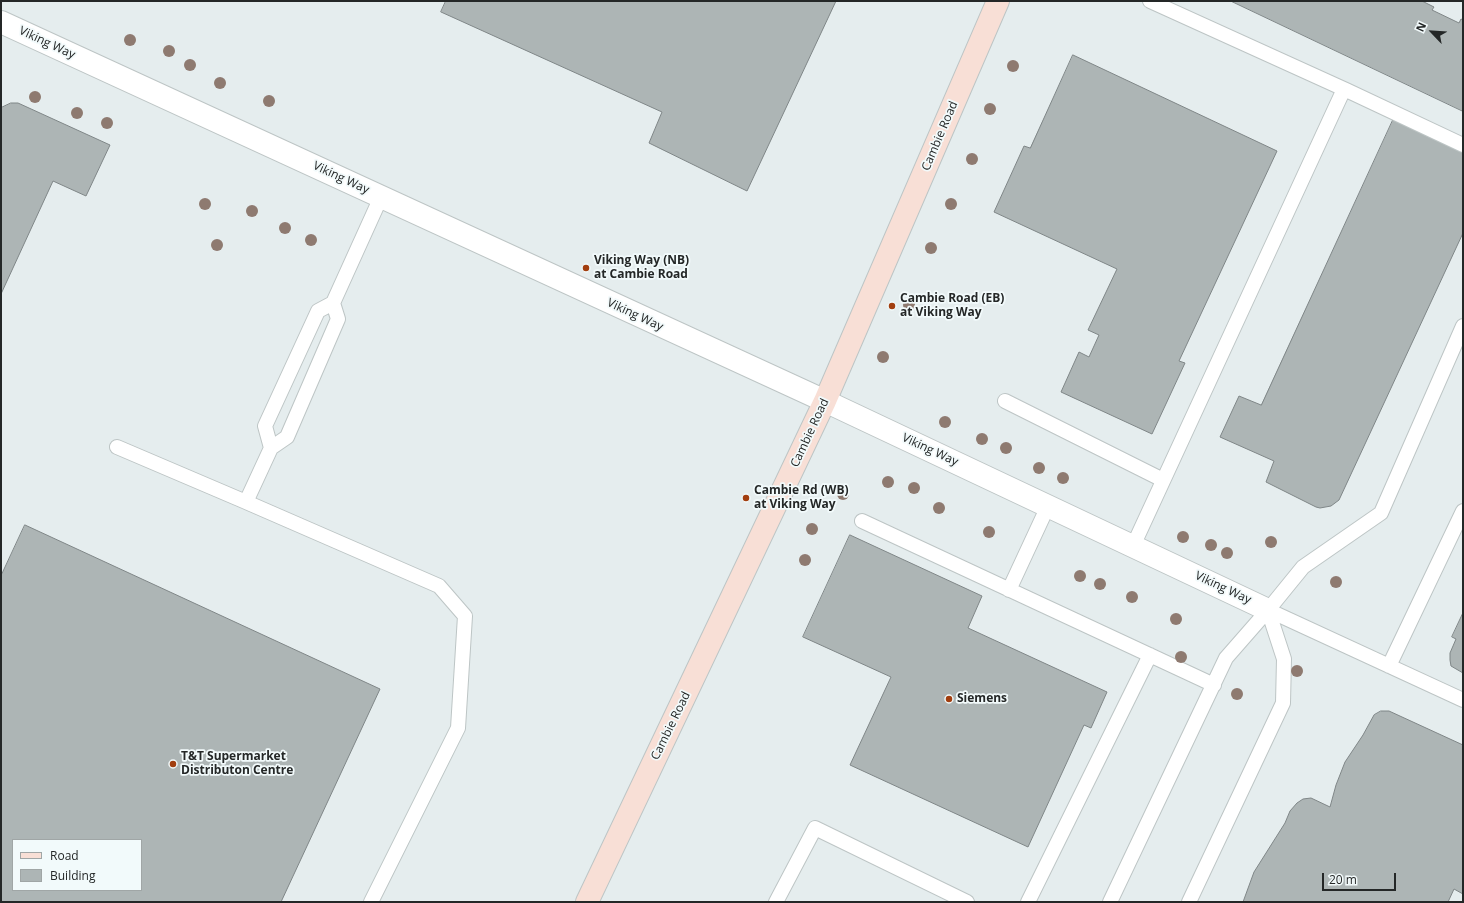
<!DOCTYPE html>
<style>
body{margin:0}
#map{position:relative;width:1464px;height:903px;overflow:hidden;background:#e5edee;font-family:"Open Sans",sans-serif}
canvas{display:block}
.frame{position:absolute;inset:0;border:2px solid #242727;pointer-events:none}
.legend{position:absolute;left:12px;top:839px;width:130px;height:52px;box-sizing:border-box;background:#f2fafb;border:1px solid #a0a6a6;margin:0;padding:5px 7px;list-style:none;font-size:12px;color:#242727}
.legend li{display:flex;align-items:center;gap:8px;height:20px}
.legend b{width:20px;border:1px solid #a0a6a6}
.north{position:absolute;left:1412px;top:12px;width:40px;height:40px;-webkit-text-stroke:3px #f2fafb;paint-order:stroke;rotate:295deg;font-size:11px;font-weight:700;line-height:16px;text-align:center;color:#242727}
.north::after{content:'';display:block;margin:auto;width:14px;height:18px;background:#242727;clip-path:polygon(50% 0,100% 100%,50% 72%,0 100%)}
.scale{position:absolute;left:1322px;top:873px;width:74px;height:18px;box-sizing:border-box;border:2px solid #242727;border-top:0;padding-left:5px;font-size:12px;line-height:14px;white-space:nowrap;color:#242727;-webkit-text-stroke:3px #f2fafb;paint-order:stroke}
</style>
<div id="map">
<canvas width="1464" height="903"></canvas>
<div class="frame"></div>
<ul class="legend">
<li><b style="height:5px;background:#f8dfd6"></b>Road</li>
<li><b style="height:11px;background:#adb5b5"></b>Building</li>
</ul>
<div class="north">N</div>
<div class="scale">20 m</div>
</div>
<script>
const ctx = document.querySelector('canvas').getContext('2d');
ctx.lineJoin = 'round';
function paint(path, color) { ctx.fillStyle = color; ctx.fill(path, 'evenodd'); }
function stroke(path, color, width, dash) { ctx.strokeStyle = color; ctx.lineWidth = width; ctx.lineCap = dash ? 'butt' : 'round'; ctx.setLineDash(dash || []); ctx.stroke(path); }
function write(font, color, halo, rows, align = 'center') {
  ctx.font = font + ' "Open Sans",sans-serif'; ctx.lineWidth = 3.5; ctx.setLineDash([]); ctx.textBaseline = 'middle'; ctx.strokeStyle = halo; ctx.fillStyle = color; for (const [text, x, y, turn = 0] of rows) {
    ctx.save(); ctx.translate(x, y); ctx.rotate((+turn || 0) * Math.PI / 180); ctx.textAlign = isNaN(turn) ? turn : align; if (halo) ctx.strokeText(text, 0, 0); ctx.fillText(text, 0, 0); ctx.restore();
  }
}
const building = new Path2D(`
 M446,1H836L747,191L649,143L662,112L441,12Z
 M1231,1H1422L1434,7L1432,10L1459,23L1461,19L1463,20V111Z
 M1073,55L1277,151L1179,361L1185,363L1152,434L1061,392L1079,352L1089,357L1099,335L1088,330L1117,269L994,212L1024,146L1030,148Z
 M11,103H18L110,145L86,196L53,181L1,294V108Z
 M1394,118L1463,151V233L1339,500L1331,506L1320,508L1316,507L1266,482L1274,461L1220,437L1239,396L1261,405Z
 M25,525L380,689L281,902H1V576ZM13,840H141V890H13Z
 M850,535L982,596L968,628L1107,692L1091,728L1084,725L1028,847L850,765L891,677L803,637Z
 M1463,613V673L1451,666L1450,660V653L1456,639L1452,637Z
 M1381,711H1389L1463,745V894L1454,889L1448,902H1243L1254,872L1285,823L1290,811L1297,803L1303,799L1311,798L1330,807L1336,785L1345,762L1363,735L1374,715Z`);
paint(building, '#adb5b5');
stroke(building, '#7f8687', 1);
const service = new Path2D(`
 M1150,1L1344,89
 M333,303L338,319L287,437L271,448L265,426L318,311L333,303L381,197
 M1005,401L1163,480
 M117,447L246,502L271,448
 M246,502L439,586L465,616L458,728L371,902
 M862,521L1214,685
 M1133,546L1344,89L1463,145
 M1009,590L1048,506
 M1268,610L1463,700
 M1389,666L1463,511
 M776,902L815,828L967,902
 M1028,902L1150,655
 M1110,902L1226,658L1268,610L1303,567L1381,513L1463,326
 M1189,902L1283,703L1284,659L1268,610`);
const minor = new Path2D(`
 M825,401L1268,610`);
const tertiary = new Path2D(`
 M1,22L825,401`);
const secondary = new Path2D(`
 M587,902L825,401L998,1`);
stroke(service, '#bdc5c5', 16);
stroke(minor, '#bdc5c5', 24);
stroke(tertiary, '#bdc5c5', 24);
stroke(secondary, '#bdc5c5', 24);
stroke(service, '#fff', 14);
stroke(minor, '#fff', 22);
stroke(tertiary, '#fff', 22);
stroke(secondary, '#f8dfd6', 22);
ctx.fillStyle = '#8e7a70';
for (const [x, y] of [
 [130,40],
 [169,51],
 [190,65],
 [1013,66],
 [220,83],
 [35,97],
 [269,101],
 [990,109],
 [77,113],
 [107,123],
 [972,159],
 [205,204],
 [951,204],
 [252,211],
 [285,228],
 [311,240],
 [217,245],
 [931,248],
 [909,305],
 [883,357],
 [945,422],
 [982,439],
 [1006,448],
 [1039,468],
 [1063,478],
 [888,482],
 [914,488],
 [843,494],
 [939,508],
 [812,529],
 [989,532],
 [1183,537],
 [1271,542],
 [1211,545],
 [1227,553],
 [805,560],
 [1080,576],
 [1336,582],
 [1100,584],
 [1132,597],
 [1176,619],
 [1181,657],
 [1297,671],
 [1237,694]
]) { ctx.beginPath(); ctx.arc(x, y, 6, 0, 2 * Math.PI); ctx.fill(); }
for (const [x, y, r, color] of [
 [586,268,4,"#a23e0f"],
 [892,306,4,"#a23e0f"],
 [746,498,4,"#a23e0f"],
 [949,699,4,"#a23e0f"],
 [173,764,4,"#a23e0f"]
]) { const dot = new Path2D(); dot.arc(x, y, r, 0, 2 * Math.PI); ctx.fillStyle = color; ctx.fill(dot); stroke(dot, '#f2fafb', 1.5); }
write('12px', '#242727', '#f2fafb', [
 ["Viking Way",47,43,25],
 ["Cambie Road",940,136,-67],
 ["Viking Way",341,178,25],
 ["Viking Way",635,315,25],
 ["Cambie Road",810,433,-65],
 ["Viking Way",930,450,25],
 ["Viking Way",1223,588,25],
 ["Cambie Road",671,726,-64]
]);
write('bold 12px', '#242727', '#f2fafb', [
 ["Viking Way (NB)",594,261],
 ["at Cambie Road",594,275],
 ["Cambie Road (EB)",900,299],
 ["at Viking Way",900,313],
 ["Cambie Rd (WB)",754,491],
 ["at Viking Way",754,505],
 ["Siemens",957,699],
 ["T&T Supermarket",181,757],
 ["Distributon Centre",181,771]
], 'left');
</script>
